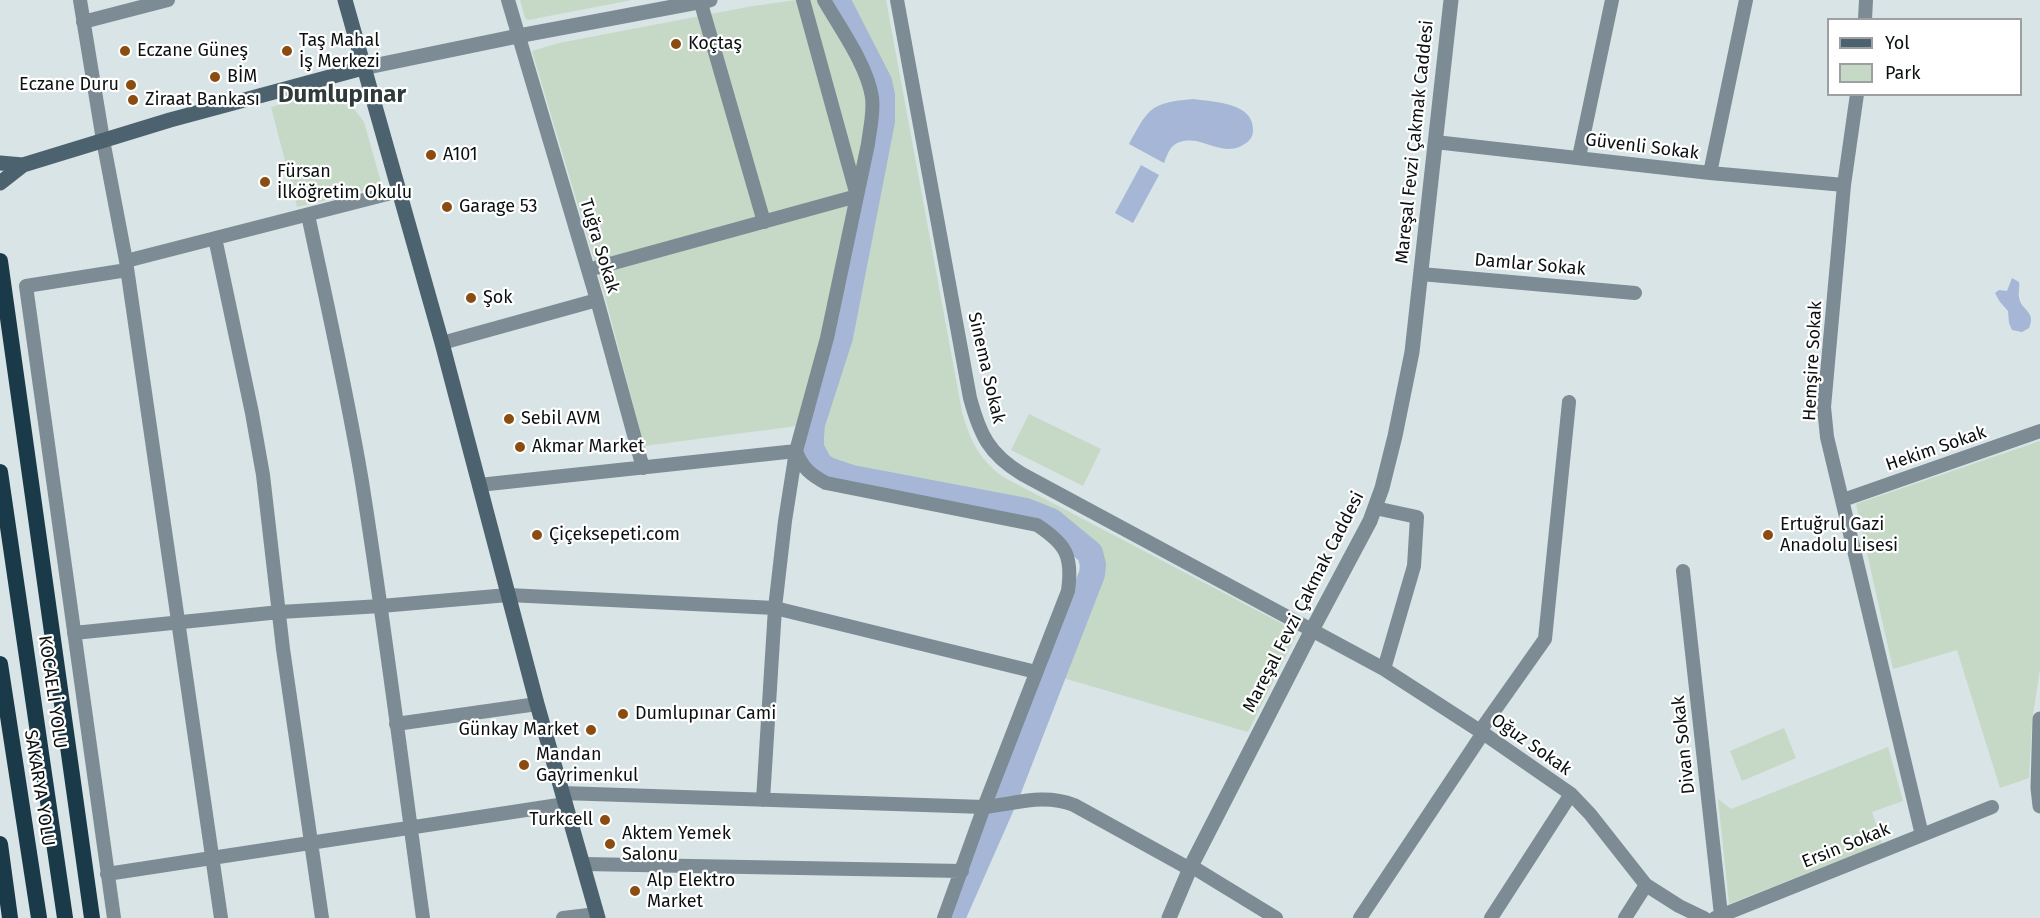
<!DOCTYPE html>
<meta charset="utf-8">
<style>
body{margin:0}
#map{position:relative;width:2040px;height:918px;overflow:hidden;background:#d8e4e5;font-family:"Fira Sans",sans-serif}
canvas{display:block}
.legend{position:absolute;left:1827px;top:18px;width:195px;height:78px;box-sizing:border-box;background:#fff;border:2px solid #9e9fa0;margin:0;padding:8px 10px;list-style:none;font-size:18px;color:#0c1011}
.legend li{display:flex;align-items:center;gap:12px;height:30px}
.legend b{width:30px;border:2px solid #9e9fa0}
</style>
<div id="map">
<canvas width="2040" height="918"></canvas>
<ul class="legend">
<li><b style="height:8px;background:#4c626f"></b>Yol</li>
<li><b style="height:16px;background:#c6d9c6"></b>Park</li>
</ul>
</div>
<script>
const ctx = document.querySelector('canvas').getContext('2d');
ctx.lineJoin = 'round';
function paint(path, color) { ctx.fillStyle = color; ctx.fill(path, 'evenodd'); }
function stroke(path, color, width, dash) { ctx.strokeStyle = color; ctx.lineWidth = width; ctx.lineCap = dash ? 'butt' : 'round'; ctx.setLineDash(dash || []); ctx.stroke(path); }
function write(font, color, halo, rows, align = 'center') {
  ctx.font = font + ' "Fira Sans",sans-serif'; ctx.lineWidth = 4.5; ctx.setLineDash([]); ctx.textBaseline = 'middle'; ctx.strokeStyle = halo; ctx.fillStyle = color; for (const [text, x, y, turn = 0] of rows) {
    ctx.save(); ctx.translate(x, y); ctx.rotate((+turn || 0) * Math.PI / 180); ctx.textAlign = isNaN(turn) ? turn : align; if (halo) ctx.strokeText(text, 0, 0); ctx.fillText(text, 0, 0); ctx.restore();
  }
}
paint(new Path2D(`
 M520,0H632L528,20L525,18Z
 M796,0H886L962,412C971,442 978,458 1003,477L1298,632L1248,732L1053,675L1092,574L1093,565L1090,553L1051,521L1026,511L852,478C814,467 811,463 812,424L644,446L604,293L532,51L559,43L753,6Z
 M331,91L351,105L364,122L382,186L297,207L271,107Z
 M1029,414L1101,449L1083,486L1011,450Z
 M2040,441V669L2032,721L2029,778L2000,788L1957,650L1893,669L1856,504Z
 M1784,728L1796,758L1742,781L1730,751Z
 M1888,747L1903,801L1872,812L1882,844L1729,904L1718,799L1731,809Z`), '#c6d9c6');
paint(new Path2D(`
 M1193,99C1212,102 1255,102 1253,131C1253,139 1246,144 1239,147C1218,155 1201,135 1180,142C1170,145 1168,153 1164,163L1129,144C1149,108 1150,103 1193,99Z
 M1141,165L1159,175L1133,223L1115,213Z
 M2012,278L2019,282C2020,288 2018,292 2019,297C2020,310 2037,311 2029,328L2022,332L2012,330L2009,323L2008,311L2000,302L1995,293L1999,290L2007,291Z`), '#a5b6d6');
stroke(new Path2D(`
 M837,0L879,82L882,95V121L840,337L812,424L811,437V448L820,465L828,470L852,478L1026,511L1051,521L1090,553L1093,565L1092,574L1007,793L952,918`), '#a5b6d6', 26);
stroke(new Path2D(`
 M80,0L103,140L126,261L221,918
 M508,0L597,300L643,468
 M700,0L764,222
 M897,0L970,398C980,435 989,454 1022,474L1384,669L1483,733L1571,794L1590,814L1646,885L1679,906L1704,918
 M1865,20L1866,0
 M83,22L168,0
 M1857,94L1844,185L1824,407L1827,437L1922,835
 M1435,142L1710,173L1844,185
 M1579,157L1612,0
 M1710,173L1746,0
 M308,215C327,304 347,392 362,482C385,627 403,773 423,918
 M215,238L252,413L263,475L283,649L322,918
 M126,261L399,191
 M588,270L857,196L803,0
 M1421,274L1635,293
 M442,343L597,300
 M796,451C802,468 811,475 826,483L1037,525C1066,544 1073,556 1068,591L984,807L944,918
 M479,485L796,451
 M1843,500L2040,431
 M1375,508L1417,517L1414,566L1384,669
 M1683,571L1721,915
 M74,633L280,612L381,606L508,595L775,608L1036,672
 M396,724L537,704
 M1480,731L1545,639L1569,402
 M562,793L984,807C1016,804 1042,793 1074,805L1190,869
 M763,800L775,608L785,521L796,451L827,338L868,144C870,128 874,113 872,97C867,65 840,28 824,0
 M583,864L962,871
 M1191,866L1276,918
 M107,874L565,804
 M114,918L26,286L127,270
 M563,918L597,914
 M1360,918L1483,733
 M1491,918L1571,794
 M1625,918L1646,885
 M1715,918L1992,807`), '#7c8b94', 14);
stroke(new Path2D(`
 M363,68L518,36L710,0
 M2040,719L2038,788L2040,806
 M1169,918L1191,866L1312,630L1370,521L1382,488L1395,436L1412,352L1451,0`), '#7c8b94', 15);
stroke(new Path2D(`
 M345,0L442,343L537,704L598,918
 M0,163L23,165
 M0,183L23,165L170,120L363,68`), '#4c626f', 15);
stroke(new Path2D(`
 M0,261L92,918
 M0,472L65,918
 M0,664L39,918
 M0,844L10,918`), '#1a3949', 16);
for (const [x, y, r, color] of [
 [676,44,6,"#8b4c12"],
 [125,51,6,"#8b4c12"],
 [287,51,6,"#8b4c12"],
 [215,77,6,"#8b4c12"],
 [131,85,6,"#8b4c12"],
 [133,100,6,"#8b4c12"],
 [431,155,6,"#8b4c12"],
 [265,182,6,"#8b4c12"],
 [447,207,6,"#8b4c12"],
 [471,298,6,"#8b4c12"],
 [509,419,6,"#8b4c12"],
 [520,447,6,"#8b4c12"],
 [537,535,6,"#8b4c12"],
 [1768,535,6,"#8b4c12"],
 [623,714,6,"#8b4c12"],
 [591,730,6,"#8b4c12"],
 [524,765,6,"#8b4c12"],
 [605,820,6,"#8b4c12"],
 [610,844,6,"#8b4c12"],
 [635,891,6,"#8b4c12"]
]) { const dot = new Path2D(); dot.arc(x, y, r, 0, 2 * Math.PI); ctx.fillStyle = color; ctx.fill(dot); stroke(dot, '#fff', 2); }
write('18px', '#0c1011', '#fff', [
 ["Taş Mahal",299,41],
 ["İş Merkezi",299,62],
 ["Koçtaş",688,44],
 ["Eczane Güneş",137,51],
 ["BİM",227,77],
 ["Eczane Duru",119,85,"right"],
 ["Ziraat Bankası",145,100],
 ["A101",443,155],
 ["Fürsan",277,172],
 ["İlköğretim Okulu",277,193],
 ["Garage 53",459,207],
 ["Şok",483,298],
 ["Sebil AVM",521,419],
 ["Akmar Market",532,447],
 ["Ertuğrul Gazi",1780,525],
 ["Anadolu Lisesi",1780,546],
 ["Çiçeksepeti.com",549,535],
 ["Dumlupınar Cami",635,714],
 ["Günkay Market",579,730,"right"],
 ["Mandan",536,755],
 ["Gayrimenkul",536,776],
 ["Turkcell",593,820,"right"],
 ["Aktem Yemek",622,834],
 ["Salonu",622,855],
 ["Alp Elektro",647,881],
 ["Market",647,902]
], 'left');
write('18px', '#0c1011', '#fff', [
 ["Mareşal Fevzi Çakmak Caddesi",1415,142,-84],
 ["Güvenli Sokak",1642,147,7],
 ["Tuğra Sokak",599,246,73],
 ["Damlar Sokak",1530,265,5],
 ["Hemşire Sokak",1813,361,-87],
 ["Sinema Sokak",986,368,77],
 ["Hekim Sokak",1936,449,-19],
 ["Mareşal Fevzi Çakmak Caddesi",1304,602,-63],
 ["KOCAELİ YOLU",52,692,82],
 ["Oğuz Sokak",1531,745,35],
 ["Divan Sokak",1684,745,-96],
 ["SAKARYA YOLU",39,788,81],
 ["Ersin Sokak",1846,846,-22]
]);
write('bold 24px', '#303a3b', '#fff', [
 ["Dumlupınar",342,95]
]);
</script>
